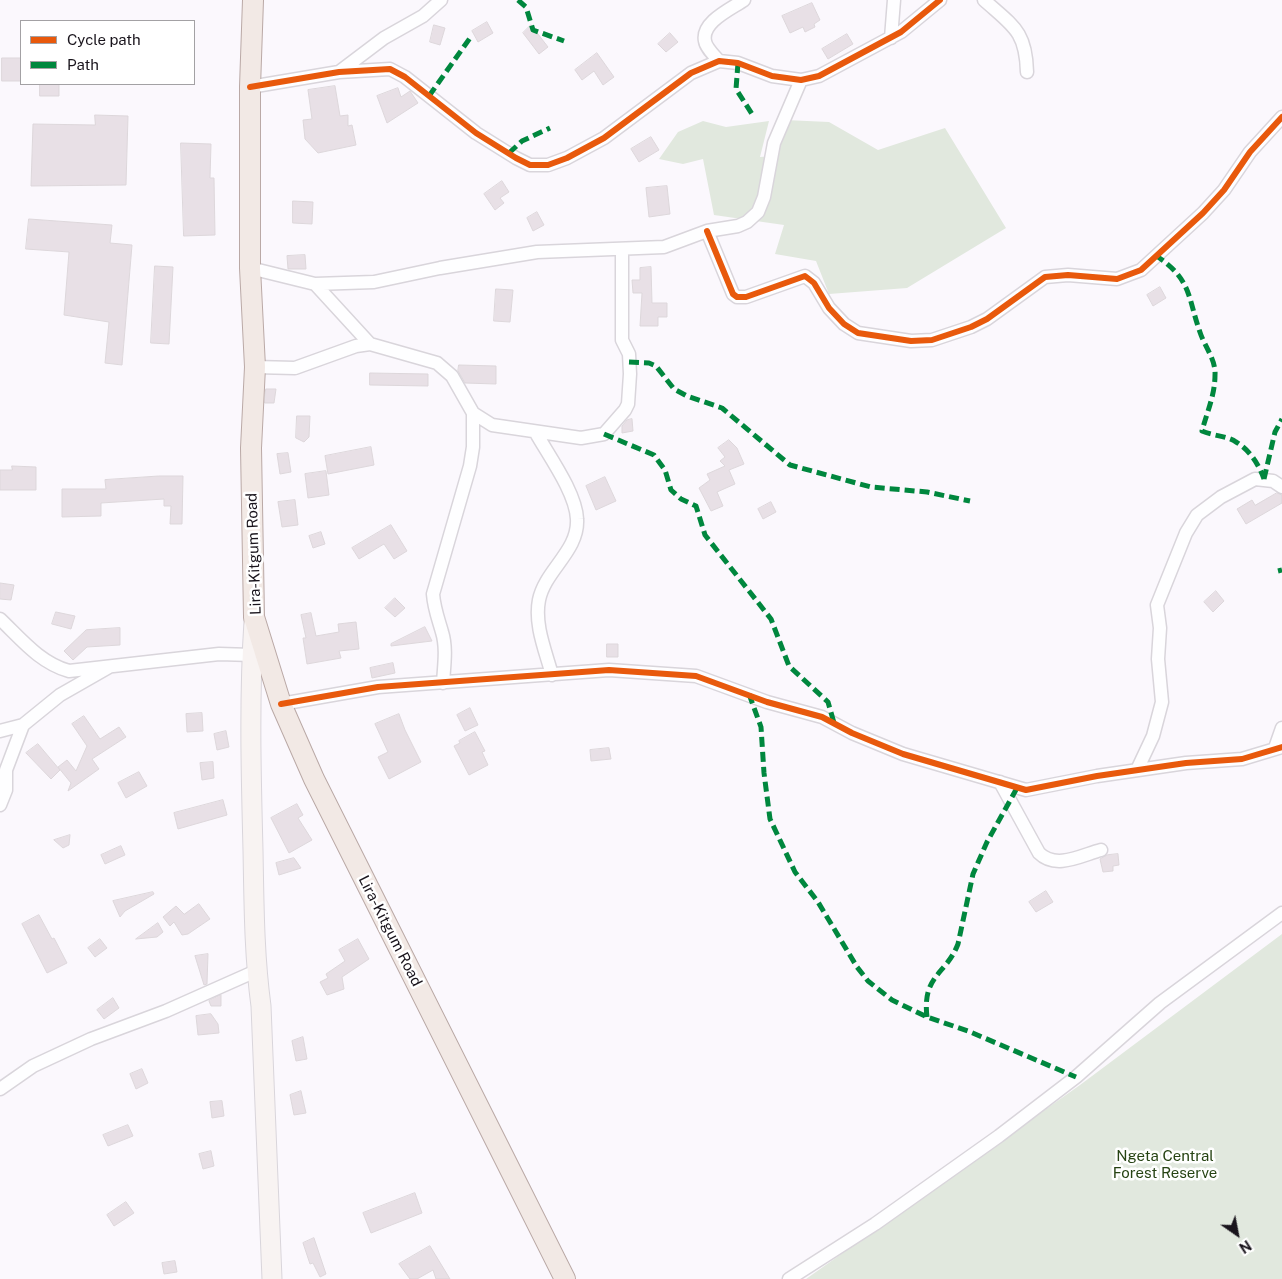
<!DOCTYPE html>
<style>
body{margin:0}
#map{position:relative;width:1282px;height:1279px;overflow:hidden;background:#fbf8fd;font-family:"Public Sans",sans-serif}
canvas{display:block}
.legend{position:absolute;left:20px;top:20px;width:175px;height:65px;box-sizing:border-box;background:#fff;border:1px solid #a3a1a4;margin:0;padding:6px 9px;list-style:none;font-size:15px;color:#19141c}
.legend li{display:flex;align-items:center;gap:10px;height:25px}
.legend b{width:25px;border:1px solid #a3a1a4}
.north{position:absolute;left:1212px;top:1209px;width:50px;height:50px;-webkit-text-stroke:4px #fff;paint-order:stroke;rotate:147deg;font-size:14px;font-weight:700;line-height:20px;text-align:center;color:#19141c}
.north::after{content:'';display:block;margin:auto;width:18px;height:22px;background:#19141c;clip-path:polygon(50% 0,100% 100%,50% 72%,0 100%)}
</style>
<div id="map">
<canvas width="1282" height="1279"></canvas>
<ul class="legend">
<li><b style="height:6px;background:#e8590c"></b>Cycle path</li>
<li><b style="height:6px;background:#00873e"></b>Path</li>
</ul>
<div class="north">N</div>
</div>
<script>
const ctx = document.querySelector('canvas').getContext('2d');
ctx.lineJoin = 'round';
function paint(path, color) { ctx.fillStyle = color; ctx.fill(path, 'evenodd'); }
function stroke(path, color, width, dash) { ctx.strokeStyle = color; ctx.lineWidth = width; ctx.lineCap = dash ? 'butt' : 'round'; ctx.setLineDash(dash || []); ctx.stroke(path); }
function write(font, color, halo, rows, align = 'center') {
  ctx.font = font + ' "Public Sans",sans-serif'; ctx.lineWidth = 5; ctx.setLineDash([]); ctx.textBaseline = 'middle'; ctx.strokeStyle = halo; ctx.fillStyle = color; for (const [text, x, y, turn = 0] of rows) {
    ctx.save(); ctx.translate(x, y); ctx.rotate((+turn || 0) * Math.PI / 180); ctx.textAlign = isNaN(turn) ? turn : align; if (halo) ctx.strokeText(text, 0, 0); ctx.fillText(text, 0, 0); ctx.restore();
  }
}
paint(new Path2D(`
 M785,120L829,122L878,150L945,128L1006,228L907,288L829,294L816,261L775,254L784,225L714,215L703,159L683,164L659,159L678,132L703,121L726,127L769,121L760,157L775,156Z
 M1282,934V1279H806L1080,1085Z`), '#e1e8de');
const building = new Path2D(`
 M812,3L820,20L814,24L815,27L805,32L803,27L790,33L782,16Z
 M487,22L493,33L478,42L472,31Z
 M434,25L445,28L440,45L430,42Z
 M531,25L548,47L539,54L523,33Z
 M670,33L678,42L666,52L658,44Z
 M847,34L853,44L828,59L822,49Z
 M597,53L614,77L603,85L594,71L582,80L575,70Z
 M2,58H21V81H2Z
 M40,84H59V96H40Z
 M335,86L340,116L348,115V126L352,125L356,145L318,153L305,139L303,120L312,119L308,90Z
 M398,88L401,97L410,91L418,103L387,123L377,96Z
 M95,115L128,116L126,185L31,186L33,124L95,125Z
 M651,137L659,150L639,162L631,149Z
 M181,143L211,144L210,178H214L215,235L184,236Z
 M502,181L509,192L500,198L504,203L495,210L484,194Z
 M667,186L670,214L649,217L646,188Z
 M293,201L313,202L312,224L293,223Z
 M537,212L544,225L533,231L527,218Z
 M29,219L112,225L110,243L132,245L122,365L105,363L109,322L64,315L69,252L26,249Z
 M305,255L306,269H288L287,256Z
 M155,266L173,267L169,344L151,343Z
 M651,267L652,303H667V317H658V326H640L642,293H633L632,280H640V268Z
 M1160,287L1166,298L1153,306L1147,295Z
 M496,289L513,290L510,322L494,321Z
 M459,365L496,366V384L465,383L458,371Z
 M370,373L428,374V386L370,385Z
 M266,389H276L274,403H265Z
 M297,416H310L309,437L304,442L296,438Z
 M632,419L633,431L622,433V426L627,420Z
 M729,440L737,448L744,464L729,470L735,484L717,492L723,506L711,511L699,488L710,480L707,474L725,466L720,461L725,457L718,448Z
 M371,447L374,465L328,474L325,456Z
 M288,453L291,472L280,474L277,454Z
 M12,466L36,467V490H0V470H12Z
 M326,471L329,495L308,498L305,474Z
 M159,476H183L182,524H170L171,506H164V499L101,503V516L62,517V489H106L105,480Z
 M605,477L616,501L596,510L586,486Z
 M1277,493L1282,495V503L1246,524L1237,509L1252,500L1255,505Z
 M295,500L298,525L282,527L278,502Z
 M771,502L776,512L763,519L758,509Z
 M391,525L407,551L394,559L384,544L359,559L352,548Z
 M321,532L325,544L313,548L309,536Z
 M0,583L14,585L11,600L0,599Z
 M1216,591L1224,601L1213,612L1204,602Z
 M395,598L405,608L395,617L385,608Z
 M56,612L75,616L71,629L52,624Z
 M311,613L316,636L339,632L338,624L356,622L359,649L339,651L341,658L307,664L303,638H306L301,615Z
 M425,627L432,641L391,646V644Z
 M120,628V645L87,647L73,660L64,651L86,630Z
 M607,644H618V657H607Z
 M393,663L395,673L372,678L370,668Z
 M470,708L478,725L465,731L457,715Z
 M202,713L203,731L187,732L186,714Z
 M399,714L405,730L421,762L389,779L378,757L388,752L375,724Z
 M84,716L100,739L119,727L126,737L92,759L99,769L68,791L71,783L58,767L67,760L76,771L87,746L72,724Z
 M226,731L229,747L217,750L214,734Z
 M475,732L485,751L482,752L488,765L469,775L454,746L460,743L459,741Z
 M38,744L60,770L51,779L26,753Z
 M609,748L611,759L591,761L590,750Z
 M213,762L214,778L202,780L200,763Z
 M139,772L147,786L126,798L118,783Z
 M223,800L227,815L178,829L174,813Z
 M297,804L303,815L298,818L312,840L289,853L271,818Z
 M70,835L69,845L63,848L54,840Z
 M121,846L125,855L105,864L101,855Z
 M1118,854L1119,865L1113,866V871L1103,872L1100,859L1107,855Z
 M294,858L301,868L279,875L276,863Z
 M1046,891L1053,902L1036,912L1029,902Z
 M153,892L154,894L125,911L120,917L113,901Z
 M199,904L210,919L188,934L182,935L174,922L170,926L163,917L176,906L184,914Z
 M39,915L52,939L54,938L67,963L47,973L22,924Z
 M158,923L163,932L157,937L136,939Z
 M100,939L107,948L95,957L88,948Z
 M358,939L369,959L342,977L344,989L327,995L320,982L328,978L326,974L345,961L339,950Z
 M208,954L207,984L204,985L195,956Z
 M221,995V1006H211L209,1001Z
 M113,998L119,1008L104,1019L97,1010Z
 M211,1014L218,1024L219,1033L198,1035L196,1016Z
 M303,1037L307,1059L296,1061L292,1041Z
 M142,1069L148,1083L136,1089L130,1074Z
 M301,1091L306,1113L294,1115L290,1095Z
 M222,1101L224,1116L212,1118L210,1102Z
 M128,1125L133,1136L108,1146L103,1135Z
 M211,1151L214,1166L203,1169L199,1154Z
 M415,1193L422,1213L371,1233L363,1213Z
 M126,1202L134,1213L114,1226L107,1215Z
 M314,1238L326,1274L320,1277L313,1263L310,1264L303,1243Z
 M430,1246L450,1279H436L433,1270L417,1279H410L399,1264Z
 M175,1261L177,1272L164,1274L162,1263Z`);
paint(building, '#e8e0e6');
stroke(building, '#ddd7db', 1);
const minor = new Path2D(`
 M984,0C1013,26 1026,31 1027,72
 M891,38L894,0
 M719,61C714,55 706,48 705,41C701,22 731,9 744,0
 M339,72L384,38L423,16L441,0
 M250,87L339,72L390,69L405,77L476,133L516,158L530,165H548L567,158L604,138L691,73L719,61L738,63L772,76L801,80L819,76L901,32L940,0
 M707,231L733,294L737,297H746L805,276L814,283L829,308L844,324L858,333L911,341L932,340L971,327L987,319L1045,277L1068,275L1117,279L1141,270L1203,213L1224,190L1250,152L1282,117
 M250,268L315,284L374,282L440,268L537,252L664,247L707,231L738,226L747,222L758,212L764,197L774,143L801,80
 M315,284L370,344L437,363L452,376L473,413L492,425L581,438L604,434L625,410L628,404L630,374L629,354L622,340V250
 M255,367L295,368L356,346L370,344
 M536,433C549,456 576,493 577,519C579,551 545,570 539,600C534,625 546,652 552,675
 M0,619C21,639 40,663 69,671L219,654L252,655
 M443,683C444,666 447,648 442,632C438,618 434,608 433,594L470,466L473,447V413
 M281,704L378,687L609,670L696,676L767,702L822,717L852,733L903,754L1026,790L1097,776L1186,763L1242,759L1282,747
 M0,731L23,725L60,695L109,667
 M1275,748L1282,728
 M1137,770L1153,736L1162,702L1158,659L1160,628L1157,605L1186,533L1197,515L1221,497L1255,479L1273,481L1282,487
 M1000,782L1039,853C1056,870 1082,855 1101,850
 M0,805L6,790V770L23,725
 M0,1089L33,1066L91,1039L166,1011L256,971
 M789,1279L875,1224L999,1136L1076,1077L1160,1003L1282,913`);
const secondary = new Path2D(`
 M254,621C249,697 251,774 253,850C254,902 254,954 261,1006L272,1279`);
const primary = new Path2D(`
 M253,0L250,87V268L255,367L251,448L254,617L281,704L314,779L565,1279`);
stroke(minor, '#d9d5db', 15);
stroke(secondary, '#d9d5db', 21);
stroke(primary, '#baa9a6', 22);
stroke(minor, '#fefeff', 12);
stroke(secondary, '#f8f3f2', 19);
stroke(primary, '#f2e9e5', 20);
stroke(new Path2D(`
 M518,0L526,7L533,30L564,41
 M738,63L736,89L752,114
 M429,96L470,38
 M509,153L522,141L550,128
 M1155,255C1193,280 1187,297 1201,335C1206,348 1216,361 1215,375C1215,395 1207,412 1202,431C1213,436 1228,436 1236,442C1250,450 1259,465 1264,479
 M629,362L649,363L656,366L674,389L687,396L722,408L790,465L871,487L927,492L970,501
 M604,434L654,455L665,470L671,490L681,499L696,506L705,535L771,619L789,666L828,702L834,723
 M1264,479L1275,432L1282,419
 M1278,571L1282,570
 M749,694L761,727L764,773L770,819L795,872L818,902L857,967L868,981L892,1000L927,1017L968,1031L1076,1077
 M927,1017C922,975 946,975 958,944L973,874L987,842L1017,788`), '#00873e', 5, [10, 5]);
stroke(new Path2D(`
 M250,87L339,72L390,69L405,77L476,133L516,158L530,165H548L567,158L604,138L691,73L719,61L738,63L772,76L801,80L819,76L901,32L940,0
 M707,231L733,294L737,297H746L805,276L814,283L829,308L844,324L858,333L911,341L932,340L971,327L987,319L1045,277L1068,275L1117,279L1141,270L1203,213L1224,190L1250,152L1282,117
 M281,704L378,687L609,670L696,676L767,702L822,717L852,733L903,754L1026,790L1097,776L1186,763L1242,759L1282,747`), '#e8590c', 6);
write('15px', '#19141c', '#fff', [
 ["Lira-Kitgum Road",254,554,-92],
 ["Lira-Kitgum Road",390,931,63]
]);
write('15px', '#264313', '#fff', [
 ["Ngeta Central",1165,1156],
 ["Forest Reserve",1165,1173]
]);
</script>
